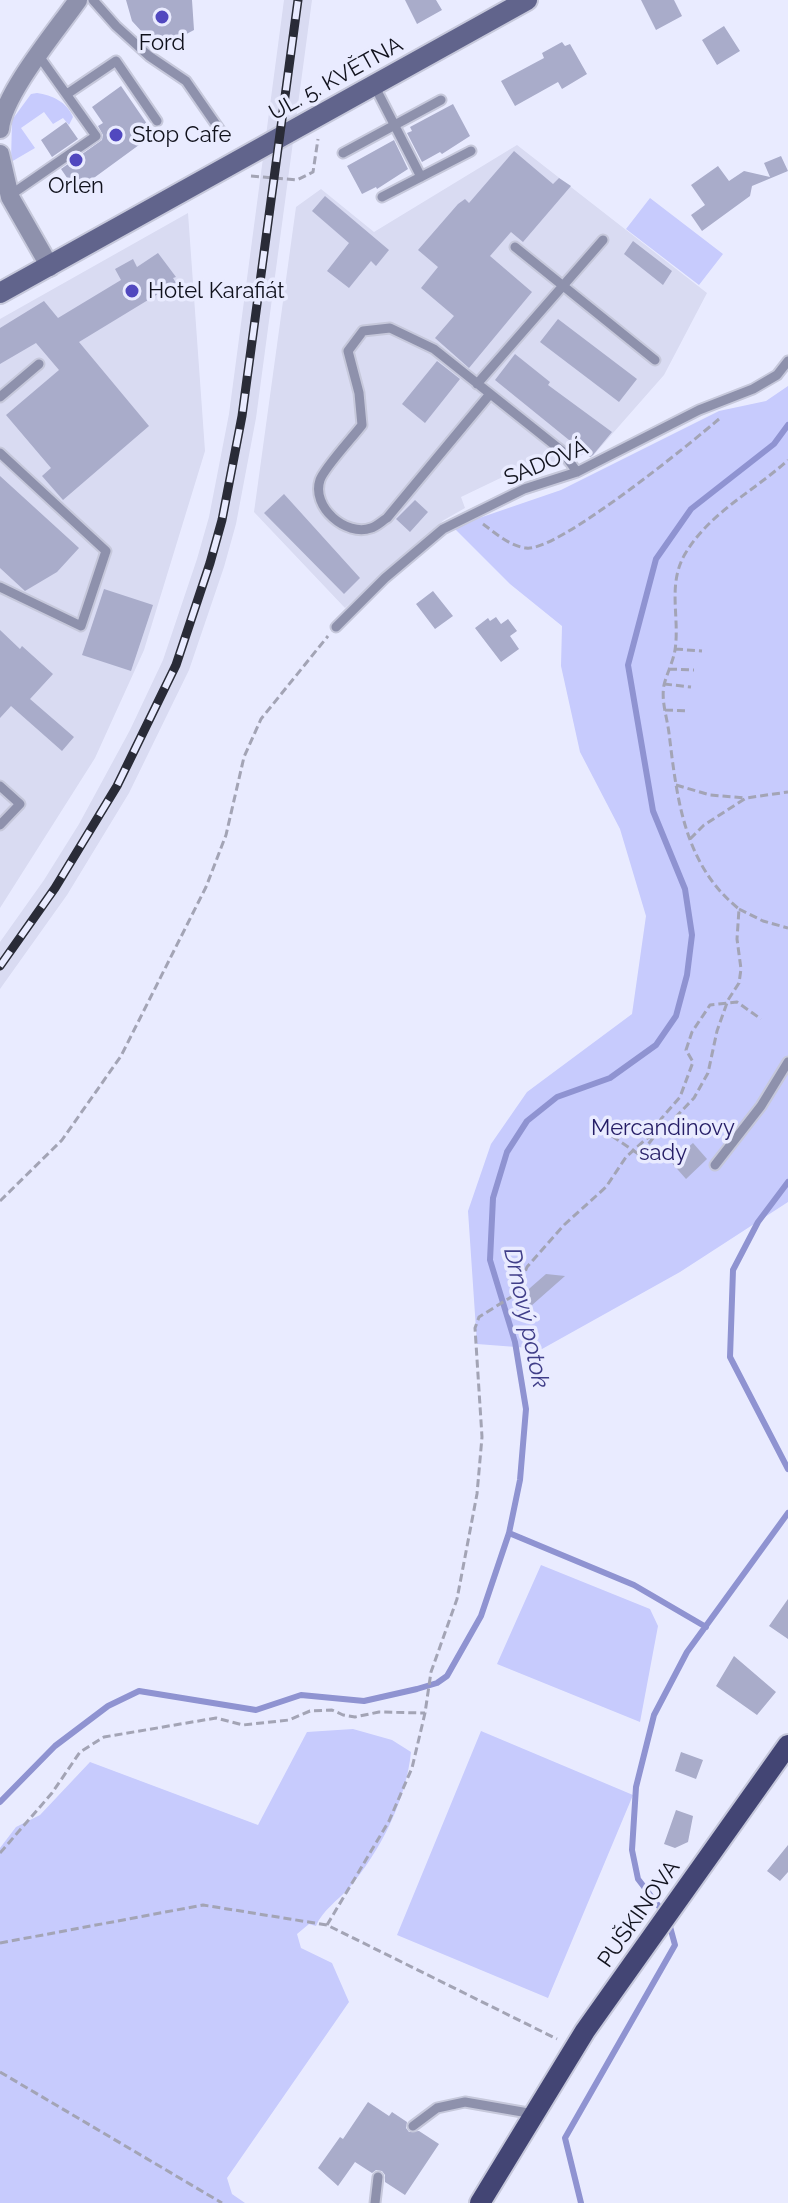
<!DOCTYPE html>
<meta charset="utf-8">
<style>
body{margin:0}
canvas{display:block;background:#e9ebff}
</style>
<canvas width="788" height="2203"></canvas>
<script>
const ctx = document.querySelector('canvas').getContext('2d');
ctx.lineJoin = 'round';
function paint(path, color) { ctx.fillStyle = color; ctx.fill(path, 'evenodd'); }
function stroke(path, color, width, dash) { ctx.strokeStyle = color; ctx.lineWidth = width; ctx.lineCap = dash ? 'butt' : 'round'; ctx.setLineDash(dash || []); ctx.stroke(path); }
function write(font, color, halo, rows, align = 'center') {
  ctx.font = font + ' Raleway,sans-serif'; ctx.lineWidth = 7; ctx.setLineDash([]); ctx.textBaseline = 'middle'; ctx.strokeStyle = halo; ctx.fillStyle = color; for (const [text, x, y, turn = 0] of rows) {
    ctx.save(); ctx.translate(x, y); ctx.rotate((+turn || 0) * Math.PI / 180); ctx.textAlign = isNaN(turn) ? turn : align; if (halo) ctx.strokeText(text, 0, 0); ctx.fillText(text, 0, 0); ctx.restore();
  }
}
paint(new Path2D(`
 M284,0H312L256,418L236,524L224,567L189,670L129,793L67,895L0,989V942L44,880L79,824L130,730L163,660L197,559L209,517L229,414Z
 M517,145L707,293L664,375L591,458L585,453L565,467L562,464L536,461L461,497L465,508L444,520L345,608L254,512L296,207L321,189L374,232Z
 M188,213L205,451L144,650L95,758L0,908V319Z`), '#d9dbf2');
paint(new Path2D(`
 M37,93C52,95 67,102 73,117L69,125L63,118L53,124L44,112L21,128L35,148L11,162L12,120L31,94Z
 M650,198L723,254L699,285L626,229Z
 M788,386V1202L680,1272L542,1349L477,1344L468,1211L491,1144L527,1092L632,1014L646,916L620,829L580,752L561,666L562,626L510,584L453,527L561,490L719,411L766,401Z
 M541,1565L650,1609L658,1626L640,1722L497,1664Z
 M353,1729L392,1740L411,1752C406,1801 380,1851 349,1888C338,1900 322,1911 316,1926L309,1924L297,1934L301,1948L332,1963L349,2002L227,2178L232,2194L245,2203H0V1848L16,1827L40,1815L90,1762L258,1825L307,1732Z
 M481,1731L633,1795L548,1998L397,1935Z`), '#c7cbfd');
stroke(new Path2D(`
 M788,1182L758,1222L733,1270L730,1357L788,1469
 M509,1533L634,1585L706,1627
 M0,1802L55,1746L108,1706L139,1691L256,1710L301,1695L364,1701L417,1689L437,1683L447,1676L481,1616L509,1533L520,1480L526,1409L515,1342L490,1260L493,1198L507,1152L527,1121L557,1097L610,1078L656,1045L676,1016L687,975L692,935L685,889L653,811L628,665L656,559L691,509L774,444L788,425
 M664,1913L638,1879L632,1850L636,1787L654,1715L687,1652L788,1513
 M581,2203L565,2138L675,1945L669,1923`), '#8f93d1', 6);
paint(new Path2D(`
 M126,0H192L194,30L175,40L150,37L143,33L132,21Z
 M405,0H436L442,10L417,24Z
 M641,0H674L682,16L656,30Z
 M724,26L740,51L717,65L702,40Z
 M562,42L565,46L570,44L587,74L562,89L558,82L515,106L501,81L544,58L542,53Z
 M121,86L154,134L76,191L61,169L102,140L103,135L98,126L103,123L92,107Z
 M453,104L470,136L442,154L440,152L422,162L407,133L412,131L410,127Z
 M66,122L78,139L52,157L41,140Z
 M394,140L408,169L377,189L376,187L362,194L347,166Z
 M514,151L553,184L559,178L571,186L523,242L511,232L490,256L532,292L469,368L435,338L454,316L421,288L438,267L418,250L458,204L465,199L469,203Z
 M781,156L788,171L752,186L750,196L702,231L691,215L705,205L691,185L718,166L729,181L744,171L770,177L764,163Z
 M325,196L389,250L376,266L371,261L349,288L327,271L349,243L312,211Z
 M633,241L672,271L663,285L624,254Z
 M158,253L176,277L173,278L176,283L79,342L149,426L63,500L42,476L51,468L6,415L59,370L36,343L0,364V328L44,301L58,318L121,280L115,269L133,259L137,267Z
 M558,319L637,379L619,402L540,342Z
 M515,354L550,382L548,385L612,432L593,455L590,457L495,380Z
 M437,361L460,379L425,423L402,404Z
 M0,476L79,548L57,572L25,591L0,568Z
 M284,494L360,578L344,594L264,513Z
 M415,500L428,512L410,532L396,519Z
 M104,589L153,605L131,671L82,655Z
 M433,591L453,616L435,629L416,604Z
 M496,617L501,624L508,619L517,631L510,636L519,649L501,662L475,628L488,618L490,621Z
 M0,630L20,649L22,646L53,674L30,699L74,737L62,751L11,706L0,718Z
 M693,1143L707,1159L686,1179L671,1162Z
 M546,1274L565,1276L531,1306L522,1295Z
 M788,1599V1639L769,1626Z
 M734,1656L776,1692L757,1715L716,1686Z
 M681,1752L703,1760L696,1779L675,1771Z
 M676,1810L693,1816L688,1842L675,1848L664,1844Z
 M788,1845V1872L780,1881L767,1871Z
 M368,2102L389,2116L392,2112L407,2122L406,2128L409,2132L419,2131L439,2144L405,2195L385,2182V2175L382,2171L376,2170L372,2173L355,2162L338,2186L318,2168L340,2137L343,2139Z`), '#a9acca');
const lane = new Path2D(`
 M93,0L116,26L149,56L186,81L222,133
 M374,85L421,177
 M67,94L116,61L157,121
 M343,153L441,100
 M9,196L96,136L39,56
 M382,197L471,151
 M515,247L655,360
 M477,384L603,240
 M490,394L387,518C382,521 376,527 371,528C346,537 311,507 320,480C324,468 353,437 362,425L359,393L348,351L363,331L390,328L434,349L562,451L577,472
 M0,397L39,364
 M0,453L106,551L81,626L0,587
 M336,627L385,578L443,529L524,489L577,472L699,410L753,389L777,375L788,361
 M0,786L20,804L0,825
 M715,1165L761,1106L788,1062
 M413,2126L437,2108L465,2102L534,2114
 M375,2203L378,2177`);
const street = new Path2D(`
 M0,129C3,94 57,30 78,0
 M0,154L10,197L50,267`);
const secondary = new Path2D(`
 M0,293L527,0`);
const primary = new Path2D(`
 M480,2203L585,2031L788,1745`);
stroke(lane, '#c6c8db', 13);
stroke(street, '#c6c8db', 22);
stroke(secondary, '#c6c8db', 24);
stroke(primary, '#c6c8db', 24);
stroke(new Path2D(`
 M251,176L297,180L313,172L318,139
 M483,524C495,533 510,546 526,548C556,553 691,443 719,419
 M675,649L702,651
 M669,669L694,670
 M664,684L691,687
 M665,710L689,711
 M676,785L710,795L746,798
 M690,839L704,825L746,798L788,792
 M739,909L763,921L788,928
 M0,1201L62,1140L121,1056L206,887L226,835L244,757L261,719L328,636
 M0,1853L52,1793L80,1752L104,1737L216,1718L243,1725L289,1720L310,1711L332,1710L343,1715L355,1717L379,1712L425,1713
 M327,1925L389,1821L412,1768L425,1713L431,1672L457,1599L477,1494L482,1437L475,1328L479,1317L516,1294L527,1267L564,1225L606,1187L626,1157L646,1139L669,1124L694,1098L708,1073L717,1031L728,1000L739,983L741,969L737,939L739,909C684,865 677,799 669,733C667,717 661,701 664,685C667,673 673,662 675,650C680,617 667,585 685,554C710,512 753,492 788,460
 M0,1943L203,1905L327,1925L557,2039
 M0,2072L222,2203`), '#a3a4b5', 3, [8, 4]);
stroke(lane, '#8e91ac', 9);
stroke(street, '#8e91ac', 18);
stroke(secondary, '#61648c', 20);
stroke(primary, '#434574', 20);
const rail = new Path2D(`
 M0,966L55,888L117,786L176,665L210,563L222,520L242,416L298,0`);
stroke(rail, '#292b37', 9);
stroke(rail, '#e9ebff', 6, [18]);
stroke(new Path2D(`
 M612,1136L640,1155L653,1138L661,1119L680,1097L693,1062L686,1050L692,1032L710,1005L737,1002L761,1019`), '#a3a4b5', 3, [8, 4]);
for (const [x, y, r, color] of [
 [162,17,8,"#5148bf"],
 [116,135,8,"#5148bf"],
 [76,160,8,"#5148bf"],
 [132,291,8,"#5148bf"]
]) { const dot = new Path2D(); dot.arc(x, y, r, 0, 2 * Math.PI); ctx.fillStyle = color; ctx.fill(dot); stroke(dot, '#e9ebff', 3); }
write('22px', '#10111c', '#e9ebff', [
 ["Ford",162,43],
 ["Stop Cafe",132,135,"left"],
 ["Orlen",76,186],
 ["Hotel Karafiát",148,291,"left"]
]);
write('22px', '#10111c', '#e9ebff', [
 ["UL. 5. KVĚTNA",336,79,-29],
 ["SADOVÁ",546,463,-22],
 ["PUŠKINOVA",639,1914,-55]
]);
write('22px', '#251d66', '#e9ebff', [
 ["Mercandinovy",663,1128],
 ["sady",663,1153]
]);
write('italic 24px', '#403e89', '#e9ebff', [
 ["Drnový potok",526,1318,78]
]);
</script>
